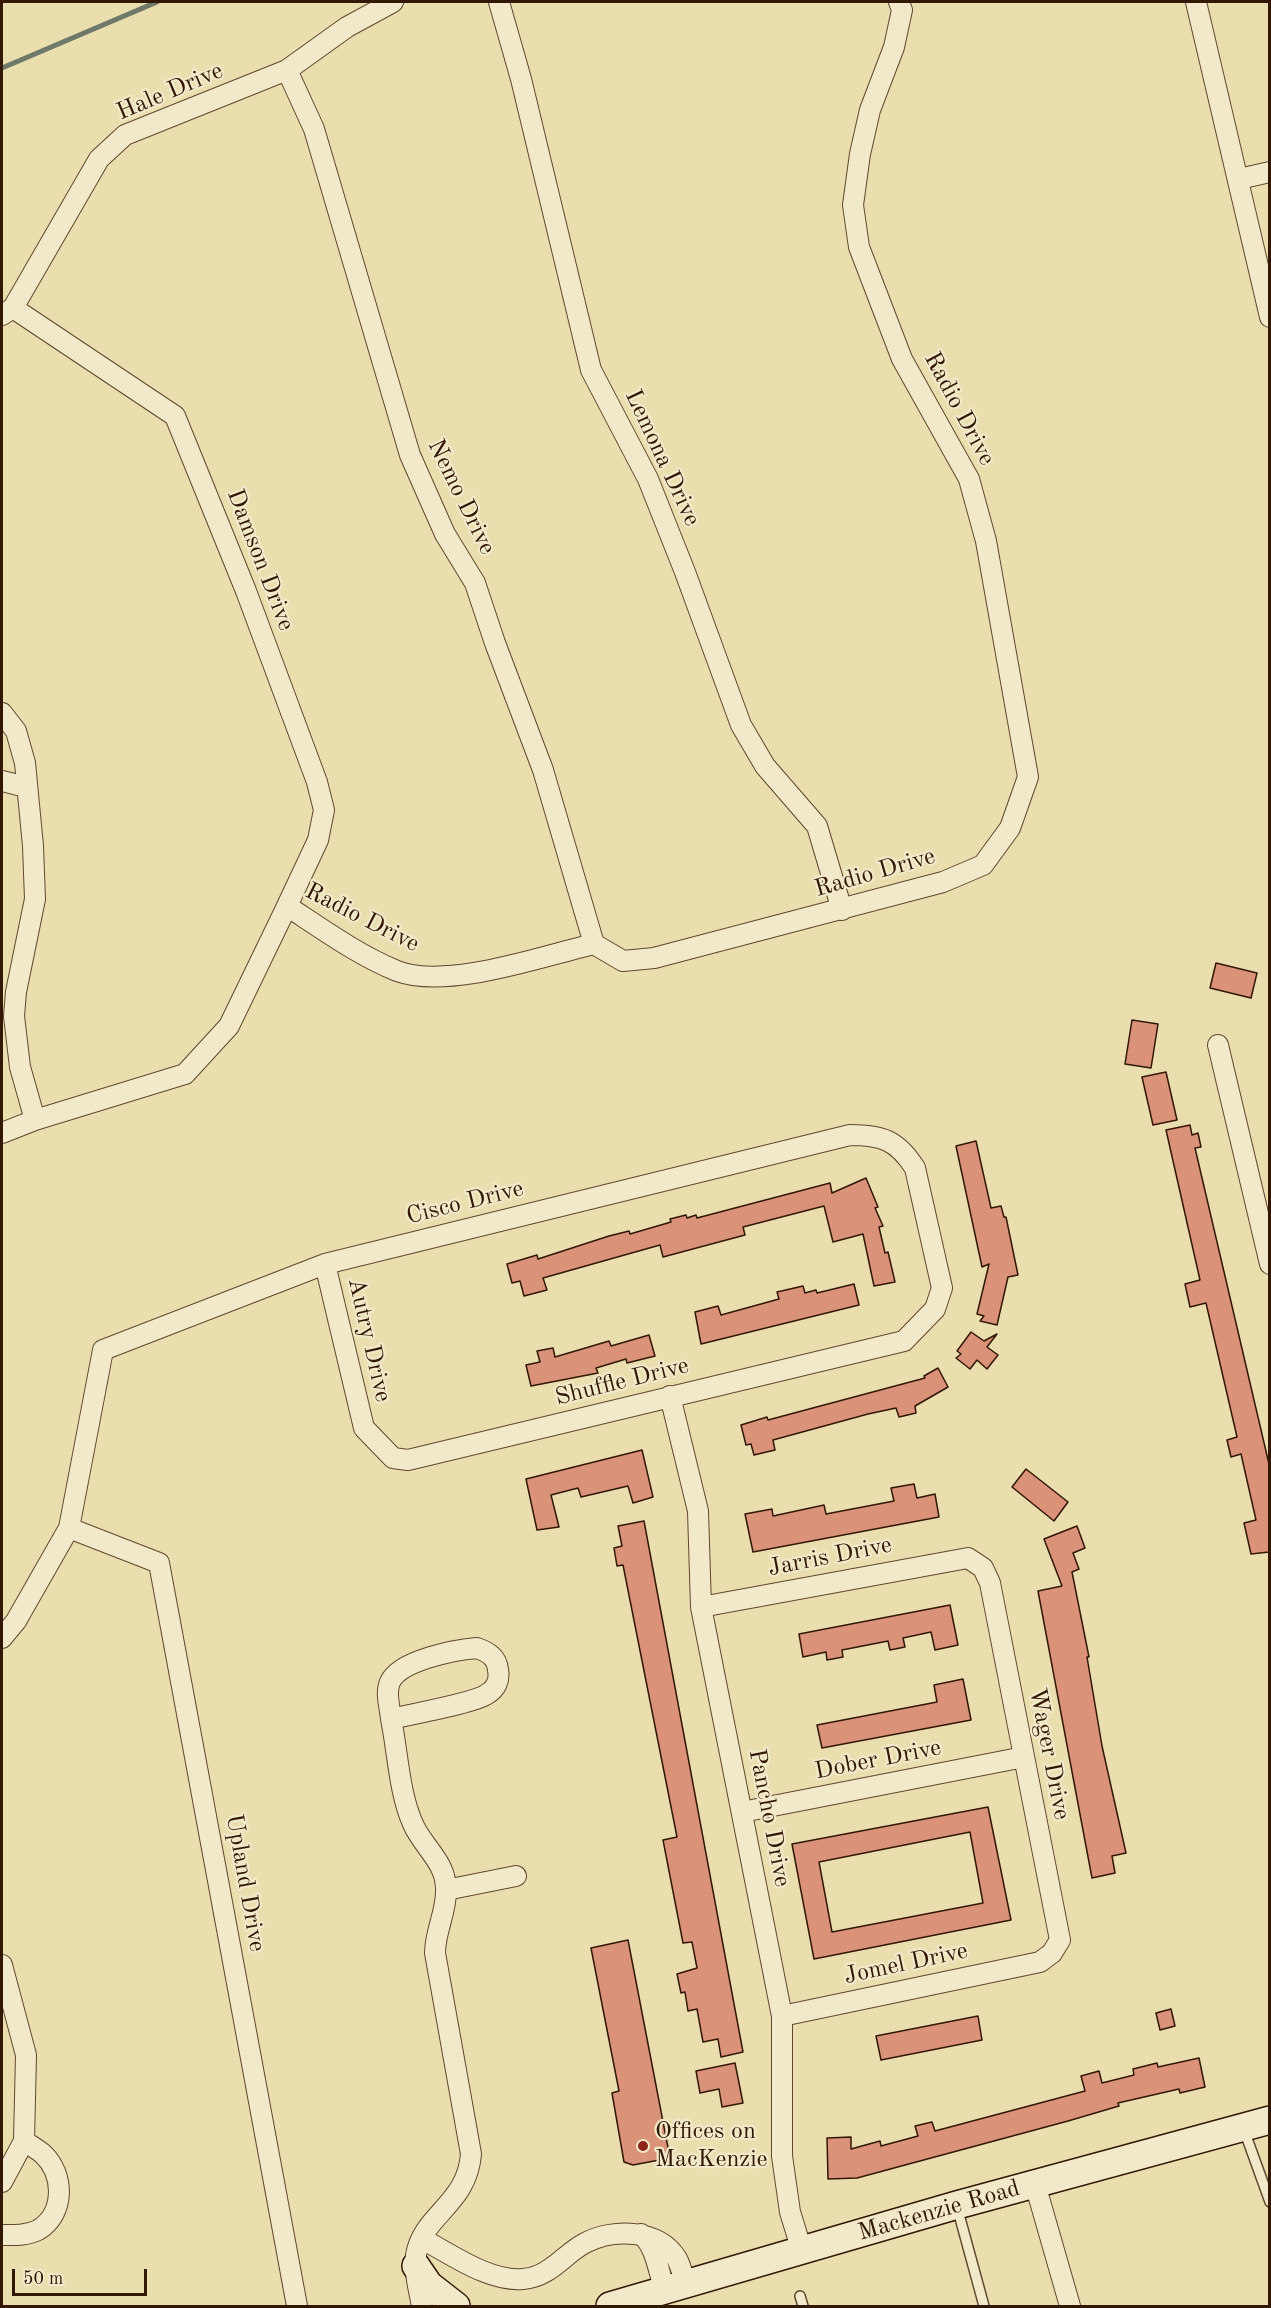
<!DOCTYPE html>
<style>
body{margin:0}
#map{position:relative;width:1271px;height:2308px;overflow:hidden;background:#eaddae;font-family:"Old Standard TT",serif}
canvas{display:block}
.frame{position:absolute;inset:0;border:3px solid #321703;pointer-events:none}
.scale{position:absolute;left:12px;top:2269px;width:135px;height:27px;box-sizing:border-box;border:3px solid #321703;border-top:0;padding-left:8px;font-size:18px;line-height:21px;white-space:nowrap;color:#321703;-webkit-text-stroke:4px #f1e9ca;paint-order:stroke}
</style>
<div id="map">
<canvas width="1271" height="2308"></canvas>
<div class="frame"></div>
<div class="scale">50 m</div>
</div>
<script>
const ctx = document.querySelector('canvas').getContext('2d');
ctx.lineJoin = 'round';
function stroke(path, color, width, dash) { ctx.strokeStyle = color; ctx.lineWidth = width; ctx.lineCap = dash ? 'butt' : 'round'; ctx.setLineDash(dash || []); ctx.stroke(path); }
function paint(path, color) { ctx.fillStyle = color; ctx.fill(path, 'evenodd'); }
function write(font, color, halo, rows, align = 'center') {
  ctx.font = font + ' "Old Standard TT",serif'; ctx.lineWidth = 4.5; ctx.setLineDash([]); ctx.textBaseline = 'middle'; ctx.strokeStyle = halo; ctx.fillStyle = color; for (const [text, x, y, turn = 0] of rows) {
    ctx.save(); ctx.translate(x, y); ctx.rotate((+turn || 0) * Math.PI / 180); ctx.textAlign = isNaN(turn) ? turn : align; if (halo) ctx.strokeText(text, 0, 0); ctx.fillText(text, 0, 0); ctx.restore();
  }
}
stroke(new Path2D(`
 M2,68L157,2`), '#6f796a', 5);
const building = new Path2D(`
 M1216,963L1257,973L1251,998L1210,988Z
 M1132,1020L1158,1024L1151,1068L1125,1064Z
 M1166,1072L1177,1120L1153,1125L1142,1077Z
 M1190,1125L1192,1135L1198,1133L1201,1147L1195,1148L1269,1464V1552L1251,1554L1244,1523L1256,1520L1241,1454L1231,1457L1227,1440L1237,1437L1206,1303L1190,1307L1185,1284L1200,1280L1166,1130Z
 M976,1141L991,1208L1001,1206L1004,1217H1006L1018,1275L1008,1277L997,1325L980,1321L984,1316L977,1314L989,1264L982,1267L956,1146Z
 M866,1178L878,1207L875,1208L883,1226L879,1227L885,1253L888,1252L895,1282L874,1286L863,1234L833,1242L824,1206L743,1227L745,1235L663,1257L660,1245L543,1278L547,1290L524,1296L520,1281L512,1283L507,1264L537,1255L538,1259L609,1236L629,1231L630,1234L671,1222L670,1219L686,1215L687,1218L696,1215L697,1218L830,1183L832,1193Z
 M854,1284L859,1305L701,1344L695,1312L718,1306L721,1315L779,1299L777,1292L803,1286L805,1293L816,1290L817,1293Z
 M971,1332L984,1341L997,1334L987,1347L998,1355L987,1369L977,1360L970,1369L956,1358L961,1354L957,1351Z
 M649,1335L655,1356L627,1363L626,1359L596,1368L598,1373L531,1386L526,1365L540,1362L537,1351L553,1348L555,1357L609,1341L611,1346Z
 M938,1368L948,1387L915,1406L916,1413L899,1417L896,1408L868,1414L773,1440L775,1450L754,1455L751,1444L746,1445L741,1425L767,1417L768,1420L925,1378L924,1376Z
 M642,1450L653,1497L633,1503L628,1486L581,1497L578,1488L551,1495L559,1527L537,1530L526,1479Z
 M1026,1469L1068,1502L1054,1521L1012,1487Z
 M914,1484L917,1498L935,1494L939,1517L753,1552L745,1514L772,1509L773,1516L824,1505L826,1514L894,1501L891,1488Z
 M644,1521L743,2052L721,2057L718,2039L703,2042L697,2009L688,2011L685,1992L681,1993L677,1974L697,1968L692,1942L683,1943L663,1840L677,1837L623,1565L617,1566L614,1548L622,1546L618,1526Z
 M1077,1526L1085,1548L1073,1553L1079,1569L1072,1572L1089,1657H1087L1102,1746L1126,1853L1112,1856L1115,1873L1092,1878L1038,1591L1062,1586L1044,1539Z
 M950,1605L958,1645L935,1650L931,1632L903,1638L905,1647L890,1650L888,1641L842,1650L843,1657L827,1660L826,1652L803,1657L799,1634Z
 M963,1679L971,1720L822,1748L817,1725L937,1702L934,1685Z
 M988,1807L1011,1920L814,1959L792,1844ZM970,1832L983,1903L832,1932L819,1862Z
 M628,1940L670,2158L633,2165L624,2162L612,2093L619,2091L591,1948Z
 M1171,2009L1175,2026L1160,2030L1156,2013Z
 M978,2016L982,2040L881,2060L876,2036Z
 M1199,2058L1205,2087L1180,2093L1179,2089L1118,2103L1119,2106L1068,2121L857,2178L828,2179L827,2138L851,2137V2149L880,2141L881,2146L918,2136L915,2126L932,2122L935,2131L1085,2091L1081,2076L1099,2071L1102,2083L1134,2075L1133,2069L1157,2063L1158,2067Z
 M735,2063L743,2103L722,2107L719,2089L700,2093L696,2071Z`);
paint(building, '#da9278');
stroke(building, '#321703', 1.5);
const lane = new Path2D(`
 M1244,2130L1270,2202
 M957,2207L984,2306
 M800,2296L803,2306`);
const street = new Path2D(`
 M499,2L521,79L591,370L648,479L685,572L741,725L765,766L817,826L842,910
 M1196,2L1270,317
 M287,70L314,129L410,455L445,534L475,583L495,643L543,770L594,944
 M1239,179L1270,172
 M13,308L175,416L246,591L317,782L324,810L318,840L287,906
 M2,315L13,308L99,159L125,135L287,70L347,27L393,2
 M2,713L16,731L25,763L33,846L35,899L16,992L14,1016L20,1067L35,1120
 M2,781L26,787
 M1218,1045L1270,1264
 M2,1133L35,1120L185,1074L229,1026L287,906C322,929 358,955 397,971C448,990 542,956 594,944L623,961L654,958L943,882L983,865L1010,828L1028,777L986,541L969,479L902,359L859,247L853,205L860,154L870,110L894,47L902,10L899,2
 M670,1396L698,1511L701,1607L782,2016V2156L790,2212L802,2251
 M69,1528L159,1563L297,2306
 M701,1607L968,1558L983,1568L990,1583L1060,1940L1052,1953L1040,1962L782,2016
 M2,1638L16,1621L69,1528L103,1350L325,1264L850,1135C882,1135 897,1140 915,1168L942,1288L935,1309L904,1341L408,1460L393,1458L364,1428L325,1264
 M477,1648C488,1652 497,1657 498,1670C500,1680 496,1689 487,1694C475,1703 411,1714 391,1719C390,1707 385,1693 390,1682C400,1660 455,1650 477,1648Z
 M391,1719C398,1753 399,1793 413,1824C423,1847 446,1862 446,1889C447,1911 435,1931 435,1953L471,2154C467,2205 423,2214 416,2255C414,2272 419,2290 422,2306
 M742,1812L1024,1757
 M446,1890L516,1876
 M2,1965L26,2055L24,2141L2,2182
 M1035,2184L1070,2306
 M641,2234C656,2246 659,2274 665,2291
 M2,2235C14,2235 26,2236 38,2230C65,2214 65,2175 43,2154C37,2149 30,2145 24,2141
 M422,2239C451,2254 489,2282 523,2279C550,2277 564,2254 585,2243C613,2228 660,2229 677,2259C681,2266 683,2277 686,2285`);
const secondary = new Path2D(`
 M416,2266L429,2285L456,2306
 M610,2306L957,2205L1270,2120`);
stroke(lane, '#60482e', 12);
stroke(street, '#60482e', 22);
stroke(secondary, '#321703', 30);
stroke(lane, '#f1e9ca', 9);
stroke(street, '#f1e9ca', 20);
stroke(secondary, '#f1e9ca', 27);
for (const [x, y, r, color] of [
 [643,2146,6,"#8f2418"]
]) { const dot = new Path2D(); dot.arc(x, y, r, 0, 2 * Math.PI); ctx.fillStyle = color; ctx.fill(dot); stroke(dot, '#f1e9ca', 2); }
write('24px', '#321703', '#f1e9ca', [
 ["Hale Drive",170,92,-23],
 ["Radio Drive",959,409,62],
 ["Lemona Drive",662,458,65],
 ["Nemo Drive",461,497,64],
 ["Damson Drive",260,560,69],
 ["Radio Drive",875,873,-16],
 ["Radio Drive",362,918,27],
 ["Cisco Drive",465,1203,-14],
 ["Autry Drive",369,1340,77],
 ["Shuffle Drive",622,1382,-14],
 ["Jarris Drive",830,1557,-11],
 ["Wager Drive",1049,1754,79],
 ["Dober Drive",878,1760,-11],
 ["Pancho Drive",769,1818,79],
 ["Upland Drive",245,1883,80],
 ["Jomel Drive",906,1964,-12],
 ["Mackenzie Road",939,2211,-16]
]);
write('24px', '#321703', '#f1e9ca', [
 ["Offices on",655,2132],
 ["MacKenzie",655,2160]
], 'left');
</script>
